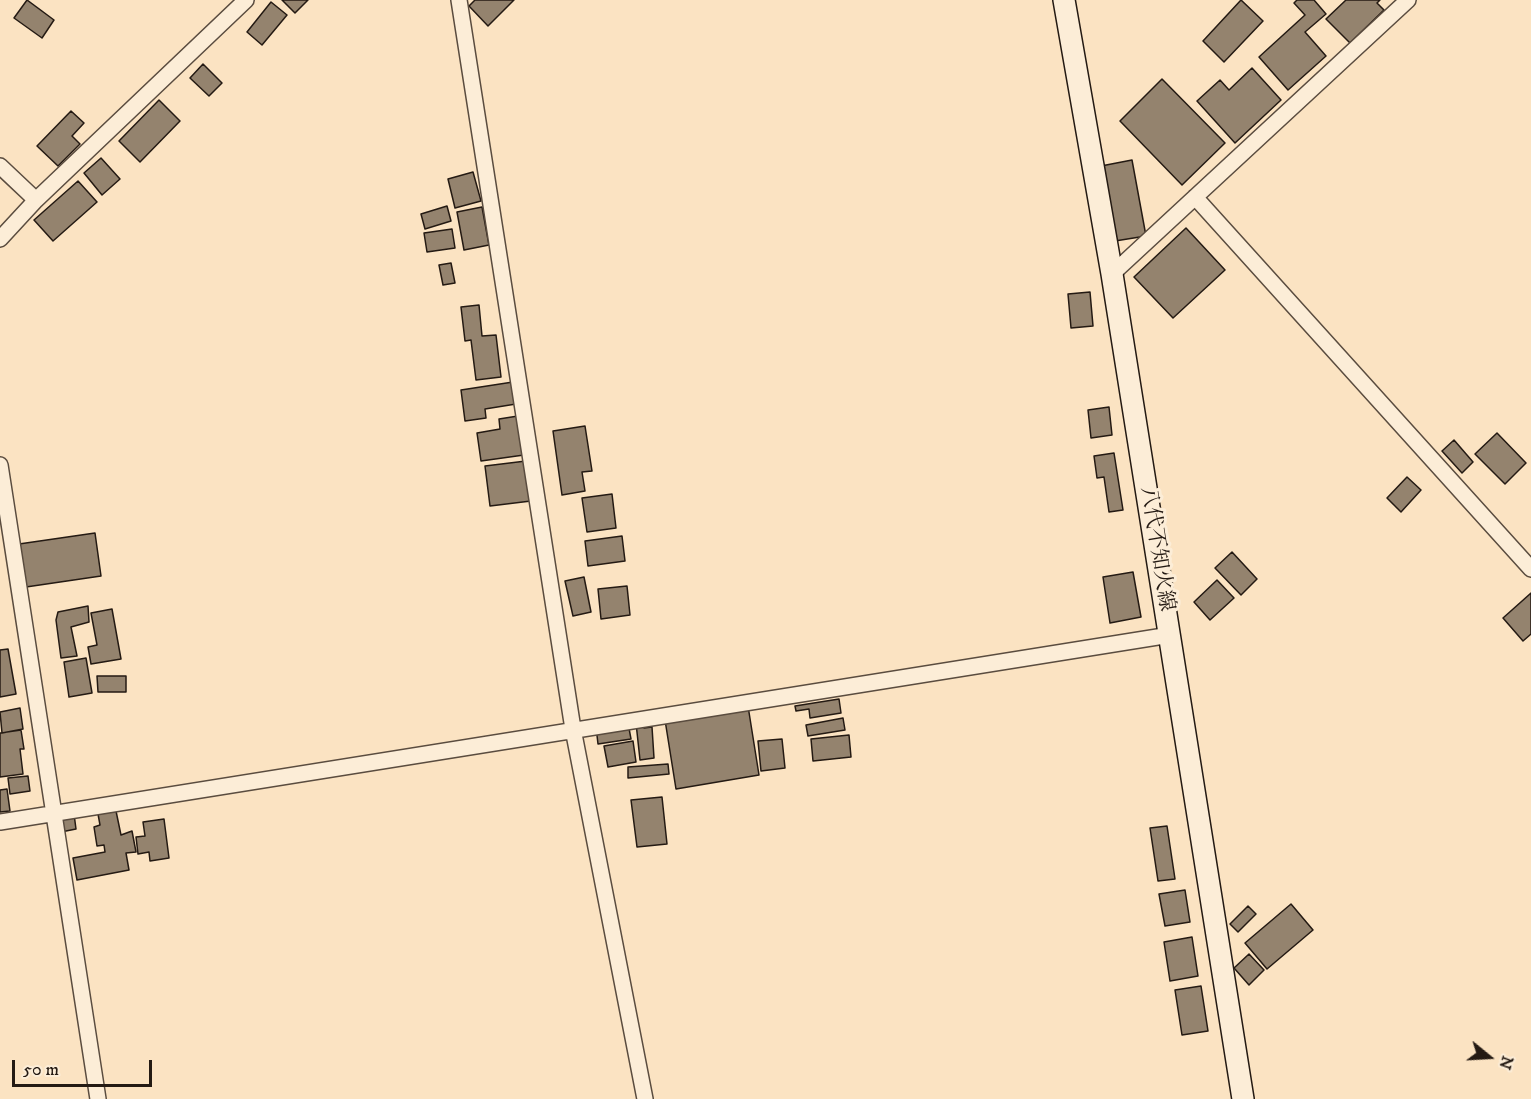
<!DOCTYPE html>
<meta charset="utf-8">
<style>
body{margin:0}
#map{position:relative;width:1531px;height:1099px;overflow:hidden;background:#fbe3c2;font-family:"IM FELL DW Pica",serif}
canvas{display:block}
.north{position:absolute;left:1459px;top:1027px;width:60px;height:60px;-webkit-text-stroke:4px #fcedd7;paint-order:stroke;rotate:108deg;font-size:16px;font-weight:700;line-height:24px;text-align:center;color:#241a13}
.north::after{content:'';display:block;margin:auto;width:21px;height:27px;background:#241a13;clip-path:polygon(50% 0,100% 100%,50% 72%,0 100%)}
.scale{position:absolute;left:12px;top:1060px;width:140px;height:27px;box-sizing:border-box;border:3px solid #241a13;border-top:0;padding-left:8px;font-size:18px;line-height:21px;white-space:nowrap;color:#241a13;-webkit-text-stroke:4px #fcedd7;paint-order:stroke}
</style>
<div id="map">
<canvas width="1531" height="1099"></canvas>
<div class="north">N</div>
<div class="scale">50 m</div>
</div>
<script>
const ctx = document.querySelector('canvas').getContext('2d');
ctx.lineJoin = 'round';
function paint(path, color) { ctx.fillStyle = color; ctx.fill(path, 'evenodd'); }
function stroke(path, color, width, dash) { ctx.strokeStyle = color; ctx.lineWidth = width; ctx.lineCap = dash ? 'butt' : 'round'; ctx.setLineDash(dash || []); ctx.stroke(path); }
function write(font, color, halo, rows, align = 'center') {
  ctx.font = font + ' "IM FELL DW Pica","Noto Serif JP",serif'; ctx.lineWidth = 6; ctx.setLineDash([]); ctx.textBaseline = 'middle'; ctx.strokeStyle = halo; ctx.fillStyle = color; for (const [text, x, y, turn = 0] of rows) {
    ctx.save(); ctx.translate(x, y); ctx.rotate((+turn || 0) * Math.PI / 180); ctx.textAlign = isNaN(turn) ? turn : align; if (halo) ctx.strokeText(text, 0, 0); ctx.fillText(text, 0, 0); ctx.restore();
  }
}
const building = new Path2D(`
 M27,0L54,20L42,38L14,18Z
 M282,0H308L295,13Z
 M475,0H514L488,26L469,6Z
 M1241,0L1263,21L1224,62L1203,41Z
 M1297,0H1314L1326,14L1305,32L1326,56L1288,90L1259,57L1305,15L1294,3Z
 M1346,0H1380L1377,3L1384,10L1350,43L1326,19Z
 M271,2L287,15L262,45L247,32Z
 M203,64L222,83L209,96L190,78Z
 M1252,68L1281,100L1235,143L1197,101L1220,80L1229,90Z
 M1162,79L1225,143L1182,185L1120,121Z
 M159,100L180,121L140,162L119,141Z
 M71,111L84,123L72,136L80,144L58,166L37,146Z
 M101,158L120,179L102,195L84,173Z
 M1132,160L1146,236L1115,241L1101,166Z
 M473,172L481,201L455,208L448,179Z
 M78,181L97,202L53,241L34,220Z
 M447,206L451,221L425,229L421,214Z
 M482,207L489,245L464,250L457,212Z
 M1186,228L1225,270L1173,318L1134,277Z
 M452,229L455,248L427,252L424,233Z
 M451,263L455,283L443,285L439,265Z
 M1090,292L1093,326L1071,328L1068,294Z
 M479,305L482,336L496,335L501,377L476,380L471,340L465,341L461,307Z
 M513,382L516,404L485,409L486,418L465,421L461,390Z
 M1109,407L1112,435L1091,438L1088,410Z
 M518,416L524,455L481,461L477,433L500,429L499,419Z
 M585,426L592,471L582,472L585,491L562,495L553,431Z
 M1497,433L1526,463L1505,484L1475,454Z
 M1454,440L1473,462L1462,473L1442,451Z
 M1114,453L1123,510L1109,512L1104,477L1097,478L1094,456Z
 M526,461L531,501L490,506L485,466Z
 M1407,477L1421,490L1401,512L1387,498Z
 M612,494L616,528L587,532L582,498Z
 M95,533L101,576L26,587L19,544Z
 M622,536L625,561L588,566L585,541Z
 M1232,552L1257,579L1241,595L1215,568Z
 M1133,572L1141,617L1110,623L1103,577Z
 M584,577L591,612L573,616L565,581Z
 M1217,580L1234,598L1210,620L1194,602Z
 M627,586L630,615L601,619L598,589Z
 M1531,593V634L1523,641L1503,618Z
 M88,606L89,622L71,627L77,656L61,658L56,620L58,612Z
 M112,609L121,659L91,664L88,647L97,645L91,613Z
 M8,649L16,694L0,697V650Z
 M86,658L92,693L69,697L64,662Z
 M97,676H126V692H98Z
 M839,699L841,713L810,718L809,709L796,711L795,706Z
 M748,706L759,775L676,789L665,720Z
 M20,708L23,729L2,733L0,712Z
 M843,718L845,730L808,736L806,725Z
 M628,723L631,739L598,744L596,727Z
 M636,723H644V728L652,727L654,758L640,760Z
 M21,730L24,749H20L23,774L0,777V733Z
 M849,735L851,757L813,761L811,739Z
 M782,739L785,768L761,771L758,741Z
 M633,741L636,762L608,767L604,746Z
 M668,764L669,774L628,778V767Z
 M28,776L30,791L10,794L8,778Z
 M7,789L10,811L0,812V790Z
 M662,797L667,844L637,847L631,800Z
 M116,811L121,835L132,831L136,852L126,853L129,870L77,880L73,858L105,852L104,845L97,846L94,827L100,825L98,814Z
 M74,814L76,829L61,832L59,816Z
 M164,819L169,858L150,861L149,852L138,854L136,837L145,836L143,822Z
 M1167,826L1175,879L1158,881L1150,828Z
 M1185,890L1190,922L1165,926L1159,894Z
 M1291,904L1313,930L1267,969L1245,943Z
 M1248,906L1256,914L1238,932L1230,924Z
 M1192,937L1198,976L1170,981L1164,942Z
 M1249,954L1264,970L1249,985L1234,968Z
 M1201,986L1208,1031L1182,1035L1175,990Z`);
paint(building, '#94836e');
stroke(building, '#241a13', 1.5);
const street = new Path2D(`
 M459,0L573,729L645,1099
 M0,166L36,200
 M1195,197L1531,569
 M0,239L36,200L246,0
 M1112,274L1408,0
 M0,465L98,1099
 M0,822L1170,635`);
const secondary = new Path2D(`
 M1064,0L1112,274L1243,1099`);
stroke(street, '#5a4c3f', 18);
stroke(secondary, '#241a13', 24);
stroke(street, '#fcedd7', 15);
stroke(secondary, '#fcedd7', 21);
write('21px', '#241a13', '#fcedd7', [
 ["八代不知火線",1156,549,81]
]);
</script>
